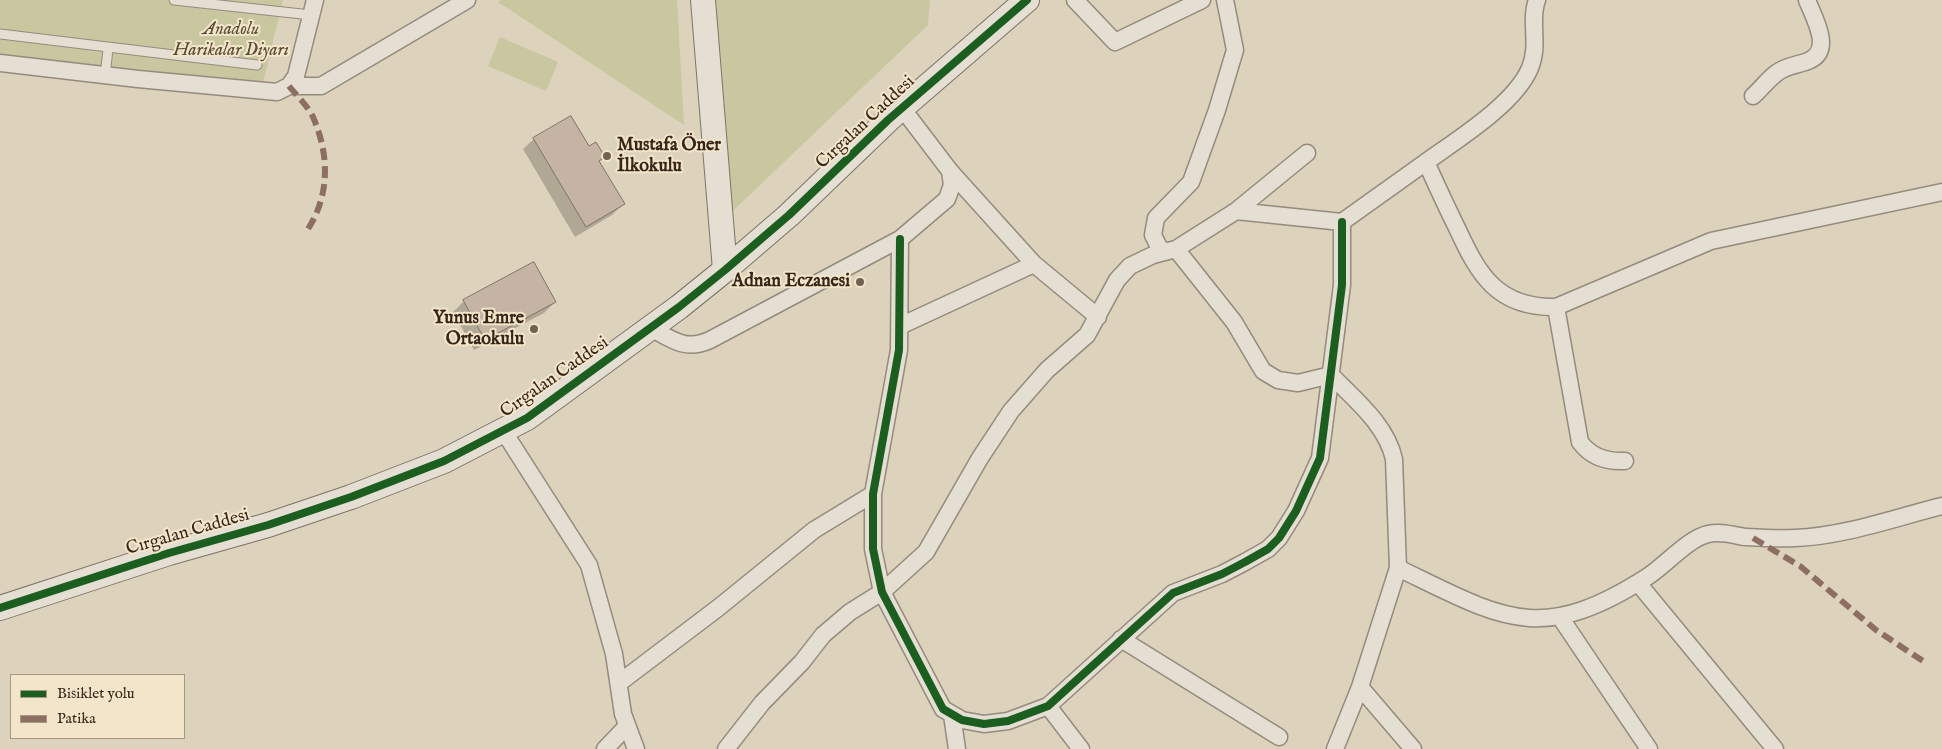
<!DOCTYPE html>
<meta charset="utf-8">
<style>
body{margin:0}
#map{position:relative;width:1942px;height:749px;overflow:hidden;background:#ddd2bb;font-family:"IM FELL English",serif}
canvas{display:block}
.legend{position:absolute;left:10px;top:674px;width:175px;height:65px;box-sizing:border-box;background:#f3e5c9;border:1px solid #a79883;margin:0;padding:6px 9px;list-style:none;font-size:15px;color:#362519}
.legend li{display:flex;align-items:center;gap:10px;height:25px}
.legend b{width:25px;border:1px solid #a79883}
</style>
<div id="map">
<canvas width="1942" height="749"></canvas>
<ul class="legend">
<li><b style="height:6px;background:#1b5e20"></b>Bisiklet yolu</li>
<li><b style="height:6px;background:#8d6e63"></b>Patika</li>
</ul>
</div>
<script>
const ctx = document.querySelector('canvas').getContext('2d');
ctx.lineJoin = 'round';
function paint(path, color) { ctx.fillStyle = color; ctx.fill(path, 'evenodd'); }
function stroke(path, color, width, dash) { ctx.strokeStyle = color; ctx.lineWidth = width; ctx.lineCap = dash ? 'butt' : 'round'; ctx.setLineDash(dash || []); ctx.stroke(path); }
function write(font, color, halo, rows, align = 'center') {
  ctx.font = font + ' "IM FELL English",serif'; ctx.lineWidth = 4; ctx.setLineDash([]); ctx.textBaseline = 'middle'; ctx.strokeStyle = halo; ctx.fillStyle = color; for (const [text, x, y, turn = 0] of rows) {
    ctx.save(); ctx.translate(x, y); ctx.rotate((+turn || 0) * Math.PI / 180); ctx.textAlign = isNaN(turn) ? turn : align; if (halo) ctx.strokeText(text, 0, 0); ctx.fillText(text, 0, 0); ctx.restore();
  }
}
paint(new Path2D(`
 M0,0H283L263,83L136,73L0,57Z
 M501,0H677L684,125L498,2Z
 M704,0H930L928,25L718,225Z
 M500,37L558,62L546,91L488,66Z`), '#c9c7a0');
paint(new Path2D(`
 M534,139L588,147L604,157L598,163L623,204L612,215L575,237L523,149Z
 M464,301L555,302L544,313L474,350L453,312Z`), '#0003');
const building = new Path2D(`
 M571,116L589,146L596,142L605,157L599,161L625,204L586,227L533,138Z
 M534,262L556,302L485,340L463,300Z`);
paint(building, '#c5b3a4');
stroke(building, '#7c7467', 1);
const lane = new Path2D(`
 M174,0L311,15
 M0,34L257,65
 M105,76L108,49`);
const street = new Path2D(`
 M1075,0L1115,42L1202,0
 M0,63L138,79L277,92L289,86L296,76L315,0
 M289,86H321L467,0
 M1753,96C1761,89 1769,78 1778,72C1786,66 1798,65 1808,61C1834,51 1814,18 1807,0
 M1426,162C1436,184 1446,206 1457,228C1479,276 1498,308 1556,307L1711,241L1942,192
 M950,171L1034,264L1098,317
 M1236,211L1307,153
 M900,239L899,350L873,494V549L882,592L943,709L962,720L984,724L1008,721L1048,706L1173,593L1222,574L1245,562L1268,549L1279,538L1296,511L1320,458L1342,285V222
 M1176,249L1234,322L1263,371L1278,380L1298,383L1331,375C1355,400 1386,424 1394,459L1398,568L1360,687L1335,749
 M1164,252L1159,247L1153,235L1156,218L1191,182L1217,110L1235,50L1225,0
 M1556,307L1580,442C1591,457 1606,462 1625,461
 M900,326L1034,264
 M651,328C672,340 686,351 710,340L900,239L947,199L952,185L950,171L902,108
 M504,432L589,565L614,654L623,714L636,749
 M1398,568C1502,618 1539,646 1647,577C1666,565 1687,539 1708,534C1720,531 1733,535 1745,537C1762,538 1778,539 1795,538C1845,536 1894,518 1942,506
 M1638,583L1775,749
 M1560,617L1649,749
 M1121,639L1279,737
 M619,683L718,608L814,530L873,494
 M1360,687L1413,749
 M1048,706L1081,749
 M952,715L957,749
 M605,749L626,727
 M726,749L762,703L802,662L823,635L850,612L882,592L926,552L980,458L1011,411L1047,370L1087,335L1117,280L1130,266L1153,255L1176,249L1236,211L1342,222C1370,202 1398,182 1426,162C1458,139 1515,104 1530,68C1540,44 1529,21 1537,0`);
const secondary = new Path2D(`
 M703,0L725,270
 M0,608L169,553L268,525L351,497L444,461L527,418L679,307L725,270L789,215L888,120L1027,0`);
stroke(lane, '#948b7d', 11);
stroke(street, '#948b7d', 19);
stroke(secondary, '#7c7467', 26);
stroke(lane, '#e4ded3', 9);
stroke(street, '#e4ded3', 16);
stroke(secondary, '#e4ded3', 24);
stroke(new Path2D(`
 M289,86C296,95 308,106 313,117C330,156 330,197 306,232
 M1753,538L1800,566L1876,630L1926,663`), '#8d6e63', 6, [12, 6]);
stroke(new Path2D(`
 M900,239L899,350L873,494V549L882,592L943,709L962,720L984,724L1008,721L1048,706L1173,593L1222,574L1245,562L1268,549L1279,538L1296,511L1320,458L1342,285V222
 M0,608L169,553L268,525L351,497L444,461L527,418L679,307L725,270L789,215L888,120L1027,0`), '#1b5e20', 8);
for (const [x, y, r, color] of [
 [607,156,5,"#706252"],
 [860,282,5,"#706252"],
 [534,329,5,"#706252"]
]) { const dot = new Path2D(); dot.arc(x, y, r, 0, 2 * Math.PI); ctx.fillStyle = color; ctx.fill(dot); stroke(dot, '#f3e5c9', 2); }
write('italic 18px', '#564b35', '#f3e5c9', [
 ["Anadolu",231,30],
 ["Harikalar Diyarı",231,51]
]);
write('18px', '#362519', '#f3e5c9', [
 ["Cırgalan Caddesi",866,123,-43],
 ["Cırgalan Caddesi",555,378,-35],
 ["Cırgalan Caddesi",188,533,-16]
]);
write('bold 18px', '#362519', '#f3e5c9', [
 ["Mustafa Öner",617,146,"left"],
 ["İlkokulu",617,167,"left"],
 ["Adnan Eczanesi",850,282],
 ["Yunus Emre",524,319],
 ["Ortaokulu",524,340]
], 'right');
</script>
